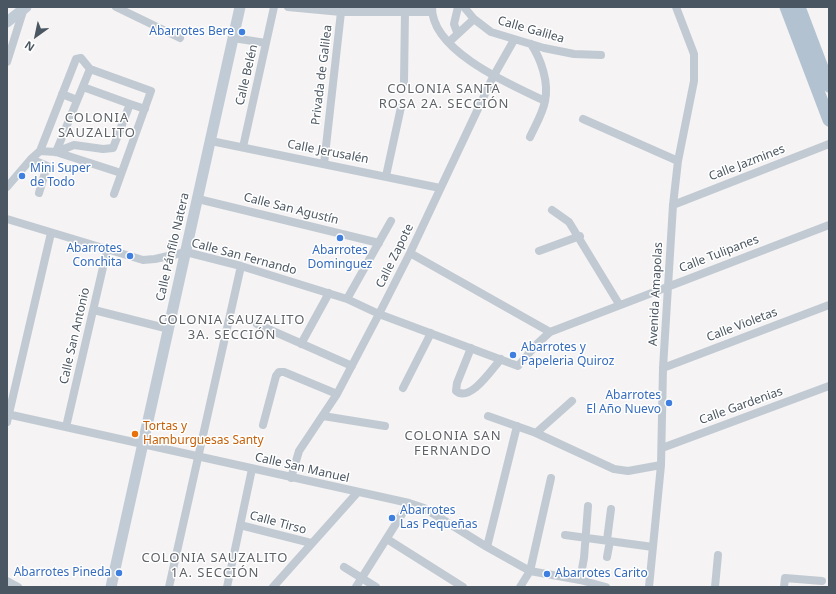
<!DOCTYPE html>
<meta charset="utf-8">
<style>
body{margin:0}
#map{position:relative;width:836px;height:594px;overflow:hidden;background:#f5f3f3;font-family:"Noto Sans",sans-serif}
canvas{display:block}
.frame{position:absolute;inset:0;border:8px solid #4a5661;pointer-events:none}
.north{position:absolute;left:16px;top:16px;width:40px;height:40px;-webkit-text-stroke:3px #fff;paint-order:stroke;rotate:213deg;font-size:11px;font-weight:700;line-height:16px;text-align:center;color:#4a5661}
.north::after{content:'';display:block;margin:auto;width:14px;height:18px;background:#4a5661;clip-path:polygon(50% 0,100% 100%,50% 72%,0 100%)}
</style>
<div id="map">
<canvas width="836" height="594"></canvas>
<div class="frame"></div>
<div class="north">N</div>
</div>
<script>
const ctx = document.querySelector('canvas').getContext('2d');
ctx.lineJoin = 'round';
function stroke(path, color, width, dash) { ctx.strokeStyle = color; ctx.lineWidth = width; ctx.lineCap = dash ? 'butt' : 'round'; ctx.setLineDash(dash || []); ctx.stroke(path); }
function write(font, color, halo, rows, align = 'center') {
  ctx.font = font + ' "Noto Sans",sans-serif'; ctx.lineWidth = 3; ctx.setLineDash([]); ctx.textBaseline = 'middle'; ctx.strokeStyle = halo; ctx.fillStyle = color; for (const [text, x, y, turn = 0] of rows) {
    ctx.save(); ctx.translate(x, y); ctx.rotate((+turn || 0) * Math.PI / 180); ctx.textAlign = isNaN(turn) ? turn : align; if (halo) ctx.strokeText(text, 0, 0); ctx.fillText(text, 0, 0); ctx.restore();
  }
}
stroke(new Path2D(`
 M116,7L180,38
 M288,7L341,12H432
 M432,7C431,51 511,85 545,101
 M464,7L474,19L491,32L544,48L574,54L601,55
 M457,32L454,24L458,7
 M233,38L266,43
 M449,42L474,19
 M7,62L24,8
 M90,69L151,91L114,194
 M404,82L405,11
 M62,94L77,100
 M130,104L145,109
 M583,119L678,161
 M530,137C535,126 543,113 545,101C549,82 541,59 531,44
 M211,141L440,188
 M243,147L274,7
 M40,151L76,59L81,58L90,69
 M56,152L74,145L103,149L113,148L130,104L83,87
 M56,152L121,173
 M31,159L47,166L39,193
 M324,164L341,12
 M386,176L401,107
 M7,187L31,159L40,151L56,152L90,69
 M198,199L379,243
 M673,205L829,144
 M552,210L569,222L619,304
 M7,219L143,260L155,259L186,252L241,266L347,299L379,314L518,366L537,344L550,332L829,225
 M539,251L580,236
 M410,253L550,332
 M347,299L391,221
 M94,310L169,329
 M257,324L352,366
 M301,344L329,293
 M471,348L457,383L456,391C470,403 492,369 501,359
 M663,368L829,305
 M403,388L431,333
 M7,414L409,503L424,508L487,547L530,571L580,580L606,587
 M323,416L385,426
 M488,416L536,433L614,469L628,471L661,465
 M7,422L51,233
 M263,425L276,376L279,372H284L337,394
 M66,427L107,250
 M536,433L572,401
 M662,448L829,386
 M291,478L299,451L337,394L379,314L410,253L493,77L514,40
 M240,525L311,543
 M565,535L653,547
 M387,539L463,587
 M607,540L611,509
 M487,547L517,426
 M607,557L610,541
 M344,567L376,587
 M580,580L584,558L588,506
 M7,581L18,587
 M169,587L241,266
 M227,587L252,469
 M273,587L357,493
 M356,587L409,503
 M520,587L530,571L551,478
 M649,587L661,465L663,368L673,205L678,161L694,81V54L676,7
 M715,587L718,555
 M784,587L785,578L822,581`), '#c1cad2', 8);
stroke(new Path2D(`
 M7,22L26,7
 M111,587L240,7`), '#c1cbd6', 11);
stroke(new Path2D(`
 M786,7L829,120
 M799,7L829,86`), '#b3c2d1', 13);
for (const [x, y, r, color] of [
 [242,32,4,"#3f7fe0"],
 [22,176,4,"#3f7fe0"],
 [340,238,4,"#3f7fe0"],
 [130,256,4,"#3f7fe0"],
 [513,355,4,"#3f7fe0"],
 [669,403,4,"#3f7fe0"],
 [135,434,4,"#e8710a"],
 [392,518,4,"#3f7fe0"],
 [119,573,4,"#3f7fe0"],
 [547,574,4,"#3f7fe0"]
]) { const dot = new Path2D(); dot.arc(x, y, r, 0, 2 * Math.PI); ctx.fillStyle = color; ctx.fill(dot); stroke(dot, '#fff', 1.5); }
write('12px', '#4a5661', '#fff', [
 ["Calle Galilea",531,30,16],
 ["Calle Belén",247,75,-77],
 ["Privada de Galilea",322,75,-83],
 ["Calle Jerusalén",328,152,11],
 ["Calle Jazmines",747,163,-21],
 ["Calle San Agustín",291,209,14],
 ["Calle Pánfilo Natera",173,247,-77],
 ["Calle Tulipanes",719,254,-21],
 ["Calle Zapote",395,256,-64],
 ["Calle San Fernando",244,257,15],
 ["Avenida Amapolas",656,294,-87],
 ["Calle Violetas",742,325,-21],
 ["Calle San Antonio",75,336,-77],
 ["Calle Gardenias",741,406,-20],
 ["Calle San Manuel",302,468,13],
 ["Calle Tirso",278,523,15]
]);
write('12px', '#366cbe', '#fff', [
 ["Abarrotes Bere",234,32],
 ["Mini Super",30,169,"left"],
 ["de Todo",30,183,"left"],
 ["Abarrotes",122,249],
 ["Conchita",122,263],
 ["Abarrotes",340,251,"center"],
 ["Dominguez",340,265,"center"],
 ["Abarrotes y",521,348,"left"],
 ["Papeleria Quiroz",521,362,"left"],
 ["Abarrotes",661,396],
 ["El Año Nuevo",661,410],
 ["Abarrotes",400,511,"left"],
 ["Las Pequeñas",400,525,"left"],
 ["Abarrotes Pineda",111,573],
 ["Abarrotes Carito",555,574,"left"]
], 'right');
write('12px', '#c56008', '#fff', [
 ["Tortas y",143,427],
 ["Hamburguesas Santy",143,441]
], 'left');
ctx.letterSpacing = '1px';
write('13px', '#5f6368', '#fff', [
 ["COLONIA SANTA",444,89],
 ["ROSA 2A. SECCIÓN",444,104],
 ["COLONIA",97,118],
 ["SAUZALITO",97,133],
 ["COLONIA SAUZALITO",232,320],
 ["3A. SECCIÓN",232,335],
 ["COLONIA SAN",453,436],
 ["FERNANDO",453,451],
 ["COLONIA SAUZALITO",215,558],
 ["1A. SECCIÓN",215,573]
]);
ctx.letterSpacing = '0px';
</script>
